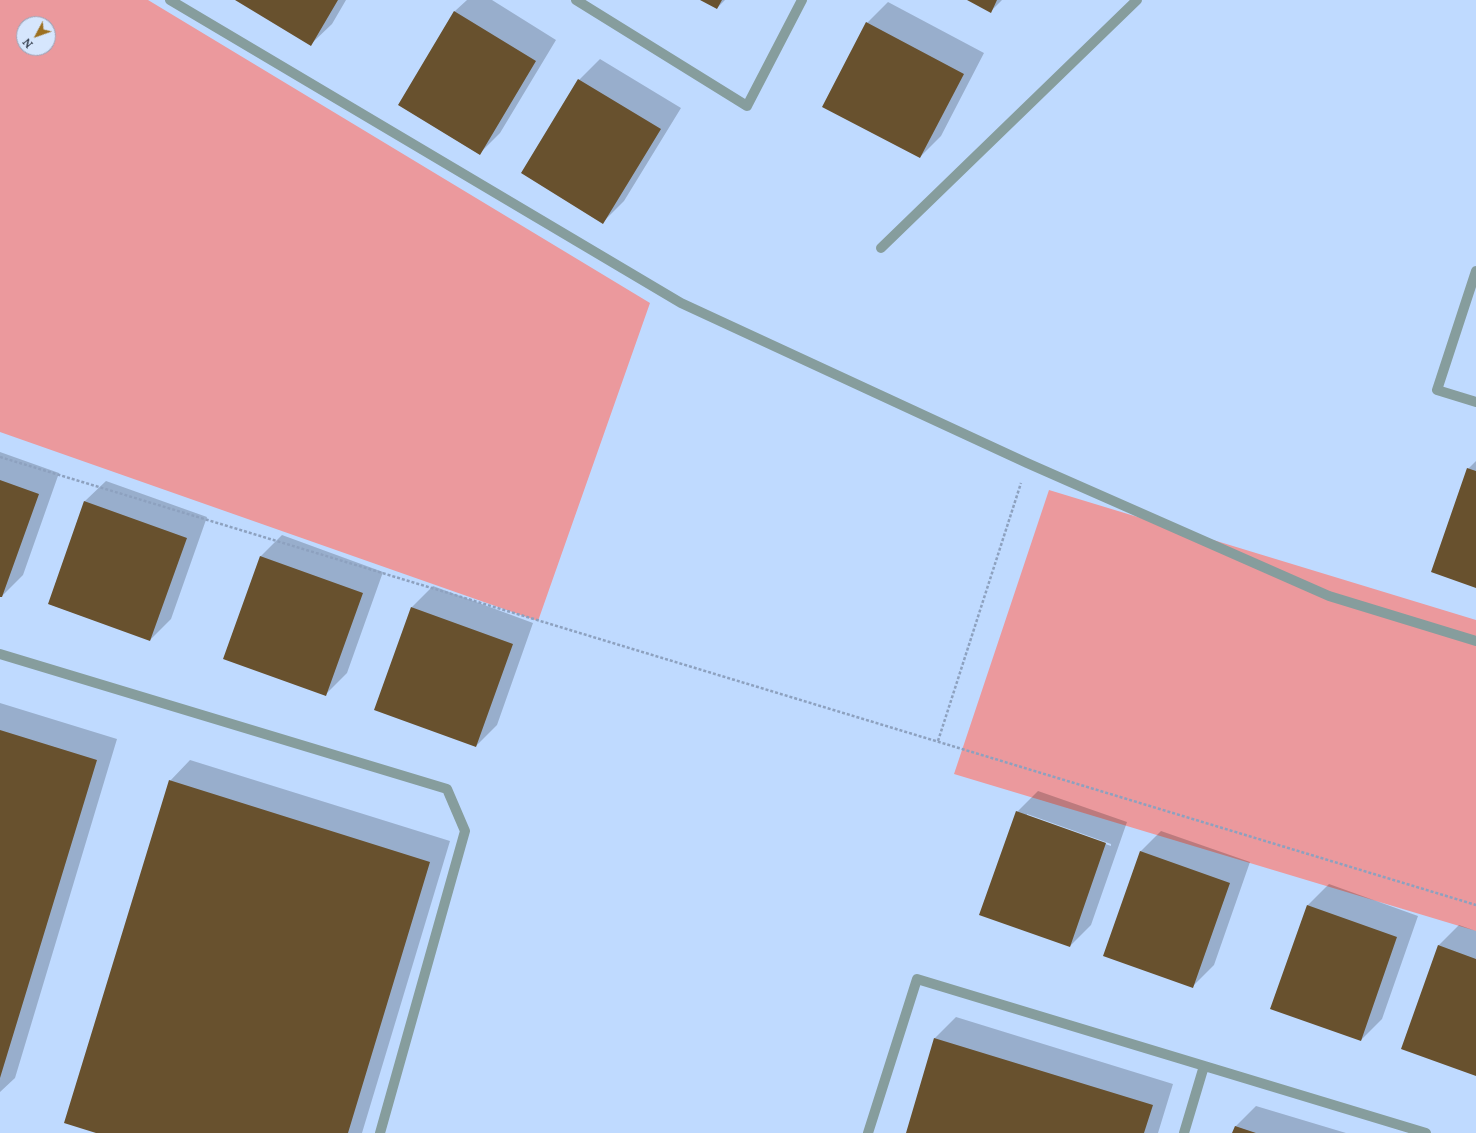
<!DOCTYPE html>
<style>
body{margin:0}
#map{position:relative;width:1476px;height:1133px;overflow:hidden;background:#bfdaff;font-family:Lora,serif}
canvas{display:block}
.north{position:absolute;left:16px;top:16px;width:40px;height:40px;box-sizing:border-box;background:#d6e6fd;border:1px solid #94a2b6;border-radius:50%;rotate:229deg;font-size:11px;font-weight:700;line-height:16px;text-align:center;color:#323c4b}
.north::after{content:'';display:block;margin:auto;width:14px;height:18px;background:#9c6f1f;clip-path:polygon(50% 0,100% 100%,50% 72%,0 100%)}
</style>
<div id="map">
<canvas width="1476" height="1133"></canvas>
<div class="north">N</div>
</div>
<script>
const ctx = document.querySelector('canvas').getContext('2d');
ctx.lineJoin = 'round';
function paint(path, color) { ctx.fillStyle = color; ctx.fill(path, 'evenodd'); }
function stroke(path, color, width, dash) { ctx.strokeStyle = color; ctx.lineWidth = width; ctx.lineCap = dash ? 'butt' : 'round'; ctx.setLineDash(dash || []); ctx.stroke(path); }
paint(new Path2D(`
 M0,0H148L650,303L538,621L0,432ZM24,24H48V48H24Z
 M1049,490L1476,620V931L954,774Z`), '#eb999d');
paint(new Path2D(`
 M237,0H346L332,24L311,44Z
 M467,0H492L556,40L500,133L479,154L399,105L455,11Z
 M702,0H725L717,8Z
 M969,0H1002L991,11Z
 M888,2L984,53L941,136L920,157L867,23Z
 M600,59L681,108L624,201L603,222L579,80Z
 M0,452L59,473L23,575L2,596H0Z
 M1476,461V587L1468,469Z
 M106,481L207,517L171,619L150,640L49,604L85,501Z
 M282,535L383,572L347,673L326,694L225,658L261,556Z
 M433,586L533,623L497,725L476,746L412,607Z
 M0,703L117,739L15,1078L0,1092Z
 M190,760L450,841L362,1133H100L170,781Z
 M1038,791L1127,822L1091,925L1070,946L1017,812ZM1027,814L1111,844V846L1027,816Z
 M1161,831L1250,862L1214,965L1193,986L1140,852Z
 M1329,884L1418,916L1382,1019L1361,1040L1272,1008L1308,905Z
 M1459,925L1476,931V1075L1438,946Z
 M956,1017L1173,1084L1158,1133H907L935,1038Z
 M1256,1106L1346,1133H1234L1235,1127Z`), '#0003');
paint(new Path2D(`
 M235,0H338L311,46Z
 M700,0H722L717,9Z
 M967,0H997L991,13Z
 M454,11L536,61L480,155L398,105Z
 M866,22L964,74L920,158L822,107Z
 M578,79L661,129L603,224L521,173Z
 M1467,468L1476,471V588L1431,572Z
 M0,480L39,494L2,597H0Z
 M84,501L187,538L150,641L48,604Z
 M260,556L363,593L326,696L223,659Z
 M411,607L513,644L476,747L374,710Z
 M0,730L97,760L0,1078Z
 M169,780L430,862L348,1133H96L64,1123Z
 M1016,811L1106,843L1070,947L979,915Z
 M1140,851L1230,883L1193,988L1103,956Z
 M1307,905L1397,937L1361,1041L1270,1009Z
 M1438,945L1476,959V1076L1401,1049Z
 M934,1038L1153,1105L1144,1133H906Z
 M1235,1126L1256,1133H1232Z`), '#68512e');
stroke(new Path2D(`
 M0,457L1476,905
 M938,741L1021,483`), '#8da1bf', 2.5, [3, 2]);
stroke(new Path2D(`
 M170,0L681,303L1027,463L1329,596L1476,641
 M576,0L747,106L802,0
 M881,248L1137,0
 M1476,271L1437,390L1476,402
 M0,654L447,789L465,831L380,1133
 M868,1133L917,979L1426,1133
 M1184,1133L1204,1066`), '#869d9d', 10);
</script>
